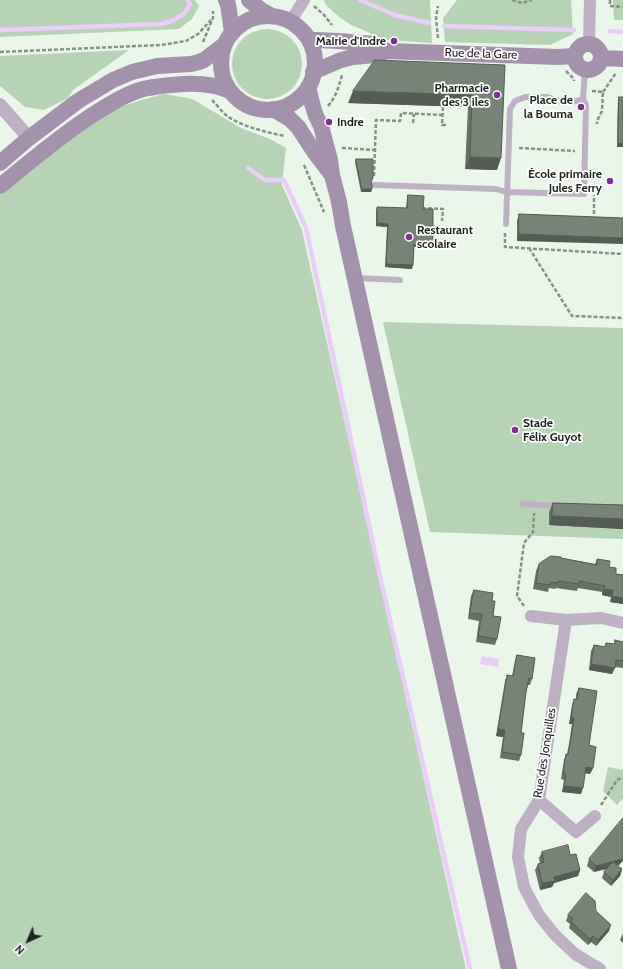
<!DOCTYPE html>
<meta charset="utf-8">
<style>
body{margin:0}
#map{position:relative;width:623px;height:969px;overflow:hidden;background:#e9f6e9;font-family:Cabin,sans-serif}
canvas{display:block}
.north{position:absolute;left:8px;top:921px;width:40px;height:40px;-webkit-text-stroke:3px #fff;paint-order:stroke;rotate:224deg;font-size:11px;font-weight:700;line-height:16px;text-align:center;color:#1f241f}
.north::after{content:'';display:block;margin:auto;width:14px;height:18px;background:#1f241f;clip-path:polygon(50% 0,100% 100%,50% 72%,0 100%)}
</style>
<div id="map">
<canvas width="623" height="969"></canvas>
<div class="north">N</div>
</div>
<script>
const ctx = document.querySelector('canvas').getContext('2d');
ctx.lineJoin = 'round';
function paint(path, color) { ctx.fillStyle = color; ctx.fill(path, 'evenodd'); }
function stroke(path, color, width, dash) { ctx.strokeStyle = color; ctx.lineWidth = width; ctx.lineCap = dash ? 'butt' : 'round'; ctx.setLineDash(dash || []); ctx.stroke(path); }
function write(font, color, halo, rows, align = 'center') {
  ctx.font = font + ' Cabin,sans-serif'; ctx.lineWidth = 3.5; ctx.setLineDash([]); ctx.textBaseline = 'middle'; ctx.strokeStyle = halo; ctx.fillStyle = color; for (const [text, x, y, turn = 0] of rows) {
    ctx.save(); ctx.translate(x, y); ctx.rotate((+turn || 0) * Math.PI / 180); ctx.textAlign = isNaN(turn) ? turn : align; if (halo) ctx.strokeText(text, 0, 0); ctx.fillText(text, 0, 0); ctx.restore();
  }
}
paint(new Path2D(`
 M0,0H195L199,6L192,19L179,29L0,37Z
 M324,0H431L430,1L432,43L387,40L351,25L339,17L326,5Z
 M457,0H571L573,34L550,45L445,42L443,18Z
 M613,0H623V20H614Z
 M232 64a35 35 0 1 1 70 0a35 35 0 1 1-70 0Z
 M129,50L73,90L68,98L44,110L25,107L0,86V56Z
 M164,94L188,98L194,100L241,128L270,139L286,148L282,185L302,230L466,969H0V195C35,165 71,135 111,112C127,103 146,99 164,94Z
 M383,322L623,328V539L430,532Z
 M608,767L623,770V798L617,805L603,791Z`), '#b7d3b6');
paint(new Path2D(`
 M482,656L499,659L498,667L480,664Z`), '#ebcdf9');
stroke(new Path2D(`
 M360,0L395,15L429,23
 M444,26L574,30
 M0,30L162,24L174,20L185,13L190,4L188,0
 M610,31L623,32
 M248,168L265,180H284L306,228L379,572L470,969`), '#ebcdf9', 4.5);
stroke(new Path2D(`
 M512,0L522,3L532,0
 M610,0V6L623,7
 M314,6L324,15L332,25
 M438,38L436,17L438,6
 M203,42L213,18V11
 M0,52L161,45L186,41L198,34L211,20
 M566,71L574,79V81
 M592,91L603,92L602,111L597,121V124
 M603,92L616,73
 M212,100C217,105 222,112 227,116C243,127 266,132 285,136
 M328,106C336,97 339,86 342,75
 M443,107L442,125H446
 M413,123L414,114
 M342,148L375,150
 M519,148L575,151
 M304,165L324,212
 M374,176L376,120L400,121L401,113L442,115
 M422,208L443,209L442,221
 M594,214V195
 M505,233V247L623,254
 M529,248L572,316L623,318
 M524,606L517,596L524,543L533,532L534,513
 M601,805L617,780L623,777`), '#889188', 2.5, [4, 2]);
stroke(new Path2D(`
 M374,185L496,189L506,192L584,194L586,105L583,99
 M506,224L510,109L515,101L525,97H548L561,102H573L583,99L585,70
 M356,278L400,280
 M523,504L559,506`), '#beb1c4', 6);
stroke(new Path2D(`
 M290,22L304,0
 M589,43L590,0
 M531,616L566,620L601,618L623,623
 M566,620L539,800L521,829L518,857L524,887L539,915L555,935L575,954L600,969
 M539,800L576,832L595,816`), '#beb1c4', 12);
stroke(new Path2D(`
 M0,105L29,138`), '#beb1c4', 14);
stroke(new Path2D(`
 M226,0L228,4L232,32
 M249,0L261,10L272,16
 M221 63a47 47 0 1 1 94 0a47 47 0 1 1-94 0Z
 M309,40H317L338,41L374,44L387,51
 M575 57a13 13 0 1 1 26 0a13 13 0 1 1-26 0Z
 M601,58L623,59
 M313,72L341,60L353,57L375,55L387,51L558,57L574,56
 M308,87L313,107L316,116L321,126L330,160L332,175L339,202L343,226L411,531L509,969
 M273,109L290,119L298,127L315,153L331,174
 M0,163L29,138L78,101L113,80L132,72L157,66L191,64L199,62L204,60L225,44
 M0,186C31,161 61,135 94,114C110,104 126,94 143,89C157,86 169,85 183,84C200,83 215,84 230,91`), '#a492ad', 16);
paint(new Path2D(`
 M505,65L497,170L465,169L468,107L348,103Z
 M619,97H623V147H617L618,100Z
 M356,159L371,182L372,189L371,192H361L355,162Z
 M408,195L423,209L431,247H414L412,269L385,267L387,227L376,226V210L377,207L406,208L407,199Z
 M519,214L623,218L517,241V221Z
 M553,503L623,505V529L549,525V512Z
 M561,558L595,564L597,559L609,567L616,574L623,575V604L610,602L611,597L602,595V592L578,588L577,591L556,588L555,589L549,588L548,592L533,589L536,571L539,564Z
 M474,590L492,601L493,616L497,639L495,645L476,642L479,621L468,619L471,596Z
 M615,640L623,642V668L615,667L612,674L589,670L591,651L594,645L605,647L606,643L614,644Z
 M517,655L532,679L530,685H528L526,692L521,733V755L519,761L500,758L503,737L496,736L505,681L507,675L512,676L515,661Z
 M579,688L589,745L593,768L590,774L585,773L581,794L562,792L564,780L561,779L564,760L566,754H567L569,744L572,724H569L572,705L574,699H576V694Z
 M542,852L570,855L580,870L578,876L554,883L552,887L540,890L535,870L538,864L540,863L539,858Z
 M589,859L619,865L618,866L622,869L620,876L611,886L602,878L604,872L607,869L594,872L587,866Z
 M596,911L609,931L596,946L591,942L588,945L569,928L570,924L566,921L568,915Z
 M623,933V943L620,940Z`), '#677166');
paint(new Path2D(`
 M353,91L472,95L468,107L348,103Z
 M618,143L623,144V147H617Z
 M470,157L501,158L497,170L465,169Z
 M362,189H372L371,192H361Z
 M377,223L388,224L387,227L376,226Z
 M519,234L623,238V244L517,241Z
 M414,244H433L431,247H413Z
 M386,264L413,265L412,269L385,267Z
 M552,516L623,519V529L549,525Z
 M604,589L613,590L611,597L602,595Z
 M612,596L623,598V604L610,602Z
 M591,664L615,668L612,674L589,670Z
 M571,718H574L572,724H569Z
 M498,729L505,730L503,737L496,736Z
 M586,767L593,768L590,774L584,773Z
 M564,786L583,788L581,794L562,792Z
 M623,858V861L619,865L594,872L596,866Z
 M622,869L620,876L611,886L613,880Z
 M580,870L578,876L554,883L552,887L540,890L542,883L554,877Z
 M611,925L609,931L596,946L598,940Z
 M593,936L591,942L588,945L590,939Z`), '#545c53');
const building = new Path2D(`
 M375,60L505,65L501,158L470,157L472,95L353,91Z
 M619,97H623V144L618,143Z
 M356,159H373V178L371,182L372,185V189H362Z
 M408,195L424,196L423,209H433V244H414L413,265L386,264L388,224L377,223V207L407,208Z
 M519,214L623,218V238L519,234Z
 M553,503L623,505V519L552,516Z
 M551,556L561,557V558L597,565V559L610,561L609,567L616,568V574L623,575V598L612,596L613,590L604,589L605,586L579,581V584L558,581V583L551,582L550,585L536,583L539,564Z
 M474,590L493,593L492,601H495L493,616L501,617L497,639L478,636L482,614L470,613Z
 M615,640L623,642V661L616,660L615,668L591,664L594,645L605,647L606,643L615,644Z
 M517,655L535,658L532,679L529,678L526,692L521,733H524L521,755L502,752L505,730L498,729L507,675L513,676Z
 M579,688L597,691L589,745L596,747L593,768L586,767L583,788L564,786L566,774L563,773L566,754L568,755L571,738L574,718H571L574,699H577Z
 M623,818V858L622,859L596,866L589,859Z
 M568,845L570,855L576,854L580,870L554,877L555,881L542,883L538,864L544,862L542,852Z
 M613,862L622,869L613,880L604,872Z
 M586,893L595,901L596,911L611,925L598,940L593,936L590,939L571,922L573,919L568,915Z`);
paint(building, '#788377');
stroke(building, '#545c53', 1);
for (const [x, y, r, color] of [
 [394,41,4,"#7f2d9d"],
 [497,95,4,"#7f2d9d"],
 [581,107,4,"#7f2d9d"],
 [329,122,4,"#7f2d9d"],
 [610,181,4,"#7f2d9d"],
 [409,237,4,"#7f2d9d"],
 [515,430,4,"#7f2d9d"]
]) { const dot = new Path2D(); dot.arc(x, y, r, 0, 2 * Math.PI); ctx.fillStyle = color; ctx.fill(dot); stroke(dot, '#fff', 1.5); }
write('bold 12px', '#1f241f', '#fff', [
 ["Mairie d'Indre",386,41],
 ["Pharmacie",489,88],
 ["des 3 iles",489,102],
 ["Place de",573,100],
 ["la Bouma",573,114],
 ["Indre",337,122,"left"],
 ["École primaire",602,174],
 ["Jules Ferry",602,188],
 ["Restaurant",417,230,"left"],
 ["scolaire",417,244,"left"],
 ["Stade",523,423,"left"],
 ["Félix Guyot",523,437,"left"]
], 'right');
write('12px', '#1f241f', '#fff', [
 ["Rue de la Gare",481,54,2],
 ["Rue des Jonquilles",545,753,-81]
]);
</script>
